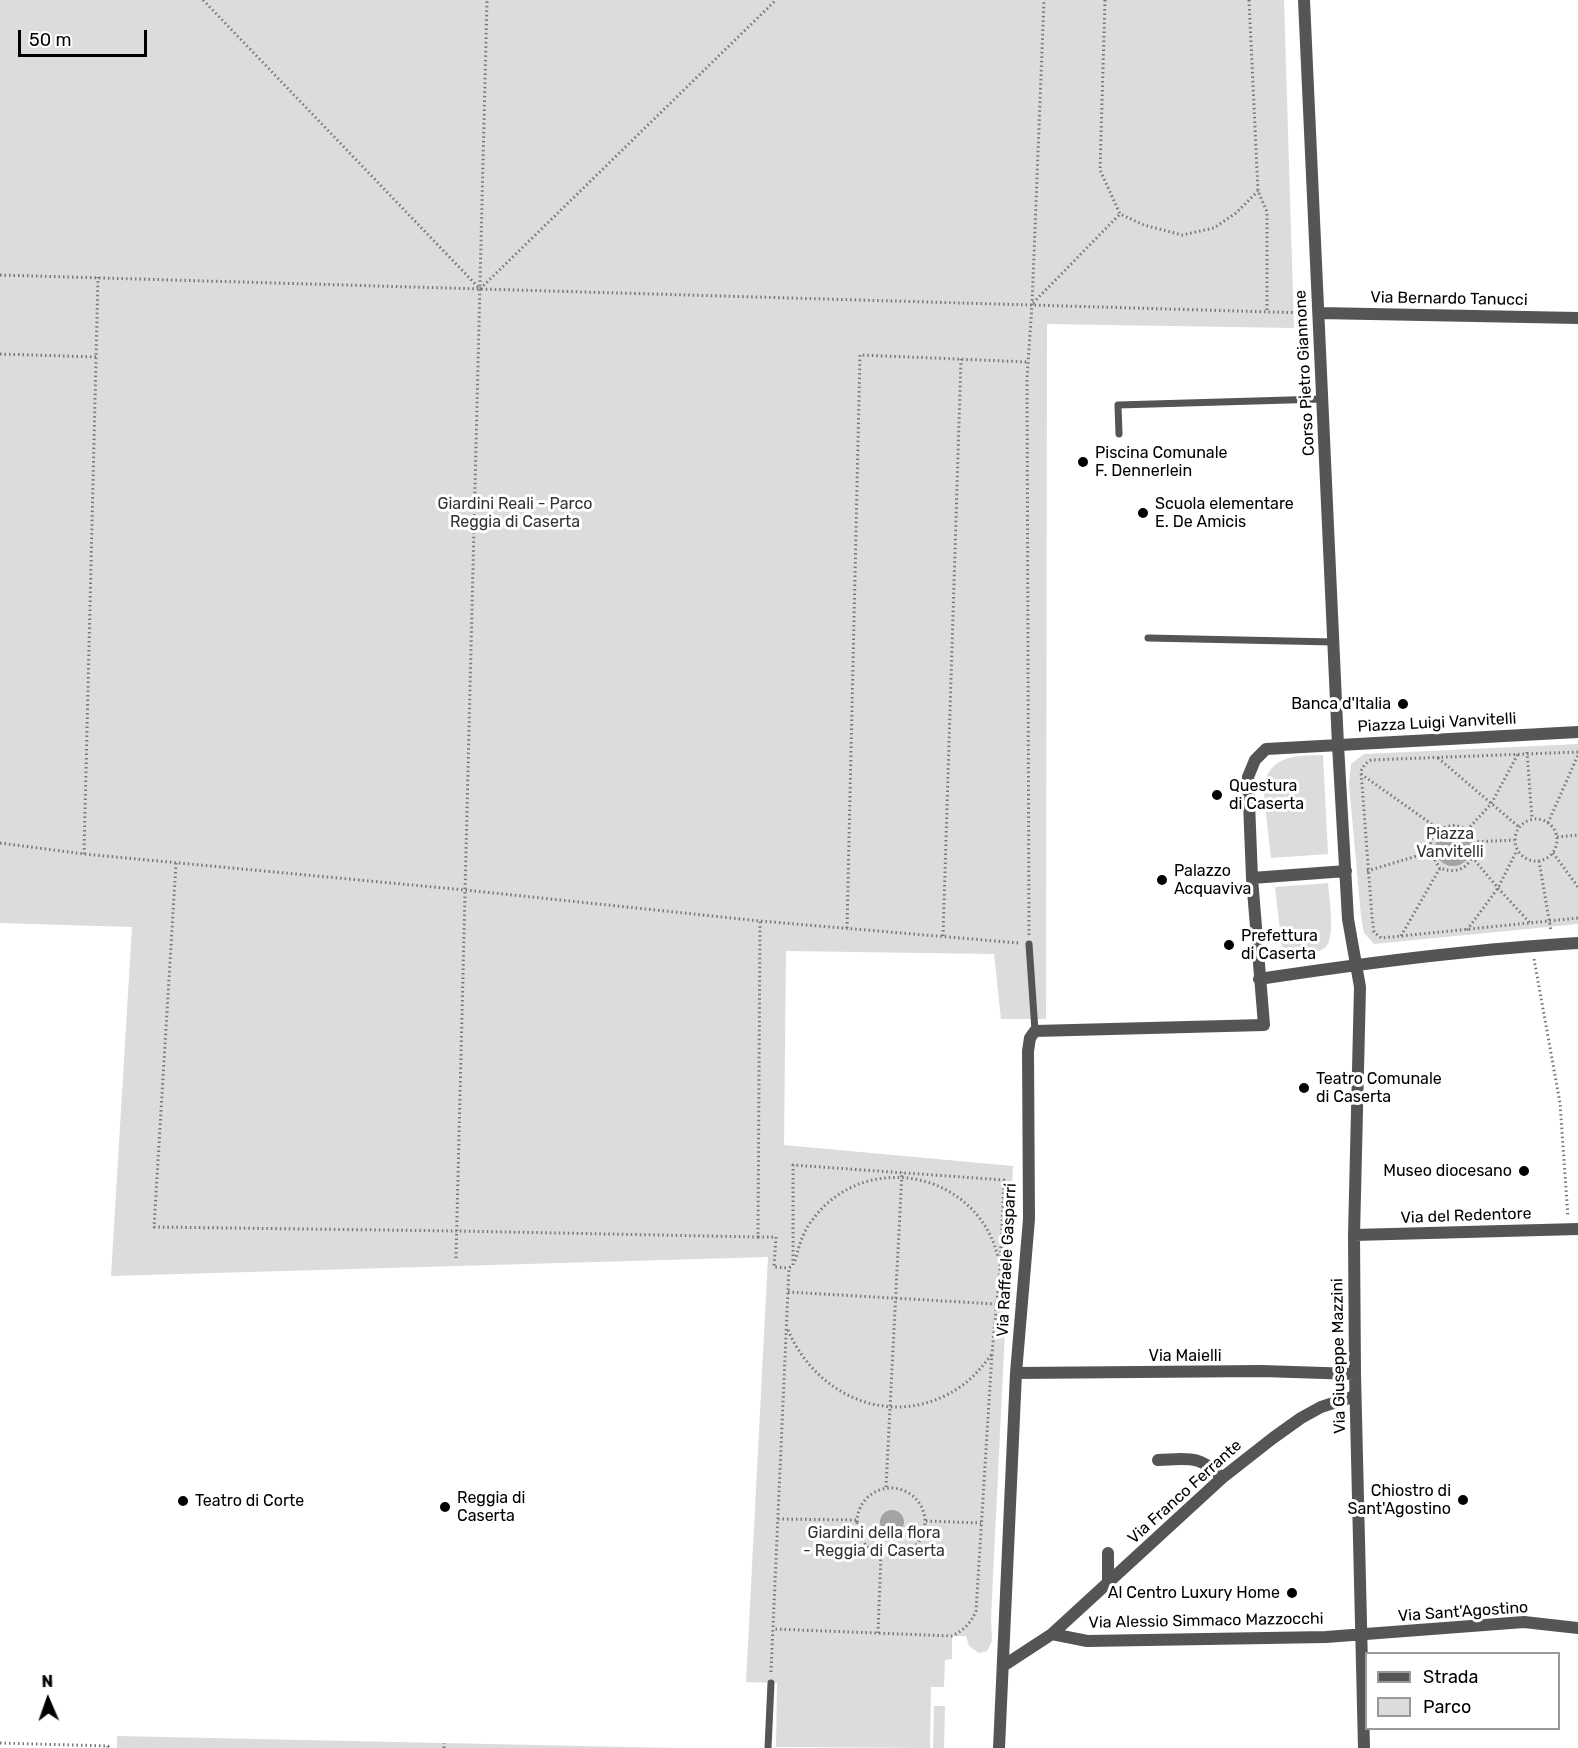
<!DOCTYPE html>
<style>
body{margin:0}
#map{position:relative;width:1578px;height:1748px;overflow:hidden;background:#fff;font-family:Rubik,sans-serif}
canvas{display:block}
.legend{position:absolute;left:1365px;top:1652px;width:195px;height:78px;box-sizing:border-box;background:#fff;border:2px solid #999;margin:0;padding:8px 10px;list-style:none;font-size:18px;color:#000}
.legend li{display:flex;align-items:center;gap:12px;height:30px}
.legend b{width:30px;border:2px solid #999}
.north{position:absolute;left:18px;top:1670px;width:60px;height:60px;-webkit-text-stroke:4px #fff;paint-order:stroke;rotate:358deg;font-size:16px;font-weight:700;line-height:24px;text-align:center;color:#000}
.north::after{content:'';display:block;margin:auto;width:21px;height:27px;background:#000;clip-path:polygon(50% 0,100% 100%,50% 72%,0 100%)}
.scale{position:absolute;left:18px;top:30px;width:129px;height:27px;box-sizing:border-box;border:3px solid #000;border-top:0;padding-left:8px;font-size:18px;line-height:21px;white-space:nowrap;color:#000;-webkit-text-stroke:4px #fff;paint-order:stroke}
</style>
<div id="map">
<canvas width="1578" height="1748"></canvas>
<ul class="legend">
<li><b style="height:8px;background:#555"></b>Strada</li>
<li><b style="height:16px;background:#dcdcdc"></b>Parco</li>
</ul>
<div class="north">N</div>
<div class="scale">50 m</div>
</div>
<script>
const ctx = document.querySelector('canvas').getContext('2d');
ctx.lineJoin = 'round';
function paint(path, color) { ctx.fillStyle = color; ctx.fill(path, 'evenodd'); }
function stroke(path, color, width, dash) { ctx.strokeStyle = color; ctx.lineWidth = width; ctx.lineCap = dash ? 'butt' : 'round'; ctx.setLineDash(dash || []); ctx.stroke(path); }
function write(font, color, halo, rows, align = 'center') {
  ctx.font = font + ' Rubik,sans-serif'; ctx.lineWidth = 6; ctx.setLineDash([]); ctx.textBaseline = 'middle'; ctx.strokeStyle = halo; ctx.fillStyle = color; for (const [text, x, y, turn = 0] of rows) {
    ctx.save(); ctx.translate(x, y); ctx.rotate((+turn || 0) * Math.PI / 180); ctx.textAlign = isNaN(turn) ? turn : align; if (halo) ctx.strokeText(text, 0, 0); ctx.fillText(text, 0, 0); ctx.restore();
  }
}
paint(new Path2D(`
 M0,0H1284L1294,328L1047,324L1046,1019H1001L994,954L786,951L784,1145L1013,1166L991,1618L992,1641L987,1651L979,1653L969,1646L966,1636H952V1659L945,1660L944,1687H931L930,1748L776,1747L777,1683L746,1682L768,1257L111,1276L132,927L0,923Z
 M1578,744V924L1374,944L1364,933L1361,916L1349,784L1351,764L1364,754Z
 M1323,755L1328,854L1271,858L1263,786C1272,754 1295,756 1323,755Z
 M1328,883C1329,897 1336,939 1325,948C1315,955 1295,954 1283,955L1275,887Z
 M934,1706H945L944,1748H933Z
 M117,1736L676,1748H117Z`), '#dcdcdc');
paint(new Path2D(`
 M1435 848a18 18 0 1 1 36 0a18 18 0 1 1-36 0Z
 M880 1522a12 12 0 1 1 24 0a12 12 0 1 1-24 0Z`), '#a3a3a3');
stroke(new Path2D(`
 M203,0L480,289L776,0
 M1105,0L1100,170L1120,214L1144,225L1182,235L1214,228L1236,213L1258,191
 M1249,0L1258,191L1267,212V311
 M0,275L1306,313
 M1033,303L1120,214
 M0,354L96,357
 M1527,752L1532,819
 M1578,752L1371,760L1365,764L1361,771L1372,917L1374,932L1381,938L1578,918
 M1438,758L1519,827
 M1361,774L1440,830
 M1515 840a21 21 0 1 1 42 0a21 21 0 1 1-42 0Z
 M1548,823L1578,755
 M1467,830L1491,804L1518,754
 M1557,837L1578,835
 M1473,842L1514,840
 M0,843L84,854L465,890L760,921L1019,943
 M1553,853L1578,887
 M84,854L98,277
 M1472,857L1498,888L1530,923
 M1539,861L1551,931
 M176,863L154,1227L457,1231L758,1237L760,921
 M1367,871L1430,852
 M847,928L860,355L1028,362
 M1467,930L1498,888L1517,850
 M1029,935L1027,378L1032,305L1044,0
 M943,936L961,359
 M1401,936L1440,868C1484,884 1482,815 1446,827C1424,834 1429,853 1440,868
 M1534,959L1560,1103L1568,1217
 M758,1237H776L774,1267L789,1268
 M456,1258L487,0
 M795,1261C799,1246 803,1231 813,1219C867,1147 982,1173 999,1262
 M788,1292L996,1304
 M788,1330C817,1398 895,1431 960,1387C973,1378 982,1367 992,1354
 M886,1487L902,1172
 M857 1522a34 34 0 1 1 68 0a34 34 0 1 1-68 0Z
 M778,1519L857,1520
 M926,1521L981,1523
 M878,1633L881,1554
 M771,1672L789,1268L793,1265V1165L1004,1180L1000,1268L992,1353L976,1611C971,1623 964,1630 952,1636L773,1629
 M0,1743L108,1746V1748
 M444,1748V1743`), '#777', 3, [1.5, 3]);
stroke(new Path2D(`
 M1119,434L1118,405L1323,399
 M1148,638L1334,642
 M1029,944L1035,1031
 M768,1748L771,1683`), '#555', 7);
stroke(new Path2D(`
 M1304,0L1338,745L1348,919L1360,987L1354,1235L1355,1374L1364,1748
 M1319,313L1578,318
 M1252,878L1346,871
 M1259,979C1365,963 1471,949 1578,943
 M1354,1235L1578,1229
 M1016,1373L1262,1371L1355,1374
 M1158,1460C1187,1459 1200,1454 1222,1478
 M1108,1553V1584
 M1052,1634L1087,1641L1326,1637L1524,1622L1578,1628
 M1003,1666L1052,1634L1222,1478L1273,1438L1301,1418L1321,1407L1355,1396
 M999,1748L1016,1373L1029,1219L1028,1051L1030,1038L1035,1031L1264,1025L1252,878L1248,777L1255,760L1266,749L1578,732`), '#555', 12);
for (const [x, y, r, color] of [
 [1083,462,6,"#000"],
 [1143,513,6,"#000"],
 [1403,704,6,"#000"],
 [1217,795,6,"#000"],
 [1162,880,6,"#000"],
 [1229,945,6,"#000"],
 [1304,1088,6,"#000"],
 [1524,1171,6,"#000"],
 [1463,1500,6,"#000"],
 [183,1501,6,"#000"],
 [445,1507,6,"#000"],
 [1292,1593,6,"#000"]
]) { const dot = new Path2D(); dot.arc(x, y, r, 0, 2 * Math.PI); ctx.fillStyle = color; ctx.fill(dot); stroke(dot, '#fff', 2); }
write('16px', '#000', '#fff', [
 ["Via Bernardo Tanucci",1449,299,1],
 ["Corso Pietro Giannone",1305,373,-93],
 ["Piazza Luigi Vanvitelli",1437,723,-3],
 ["Via del Redentore",1466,1216,-2],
 ["Via Raffaele Gasparri",1007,1260,-87],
 ["Via Maielli",1185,1356],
 ["Via Giuseppe Mazzini",1339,1356,-91],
 ["Via Franco Ferrante",1185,1492,-42],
 ["Via Sant'Agostino",1463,1612,-4],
 ["Via Alessio Simmaco Mazzocchi",1206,1621,-1]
]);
write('16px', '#000', '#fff', [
 ["Piscina Comunale",1095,453],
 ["F. Dennerlein",1095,471],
 ["Scuola elementare",1155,504],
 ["E. De Amicis",1155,522],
 ["Banca d'Italia",1391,704,"right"],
 ["Questura",1229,786],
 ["di Caserta",1229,804],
 ["Palazzo",1174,871],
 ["Acquaviva",1174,889],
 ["Prefettura",1241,936],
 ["di Caserta",1241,954],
 ["Teatro Comunale",1316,1079],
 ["di Caserta",1316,1097],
 ["Museo diocesano",1512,1171,"right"],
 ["Chiostro di",1451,1491,"right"],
 ["Sant'Agostino",1451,1509,"right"],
 ["Reggia di",457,1498],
 ["Caserta",457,1516],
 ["Teatro di Corte",195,1501],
 ["Al Centro Luxury Home",1280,1593,"right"]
], 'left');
write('16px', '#333', '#fff', [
 ["Giardini Reali - Parco",515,504],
 ["Reggia di Caserta",515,522],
 ["Piazza",1450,834],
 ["Vanvitelli",1450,852],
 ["Giardini della flora",874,1533],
 ["- Reggia di Caserta",874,1551]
]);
</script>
